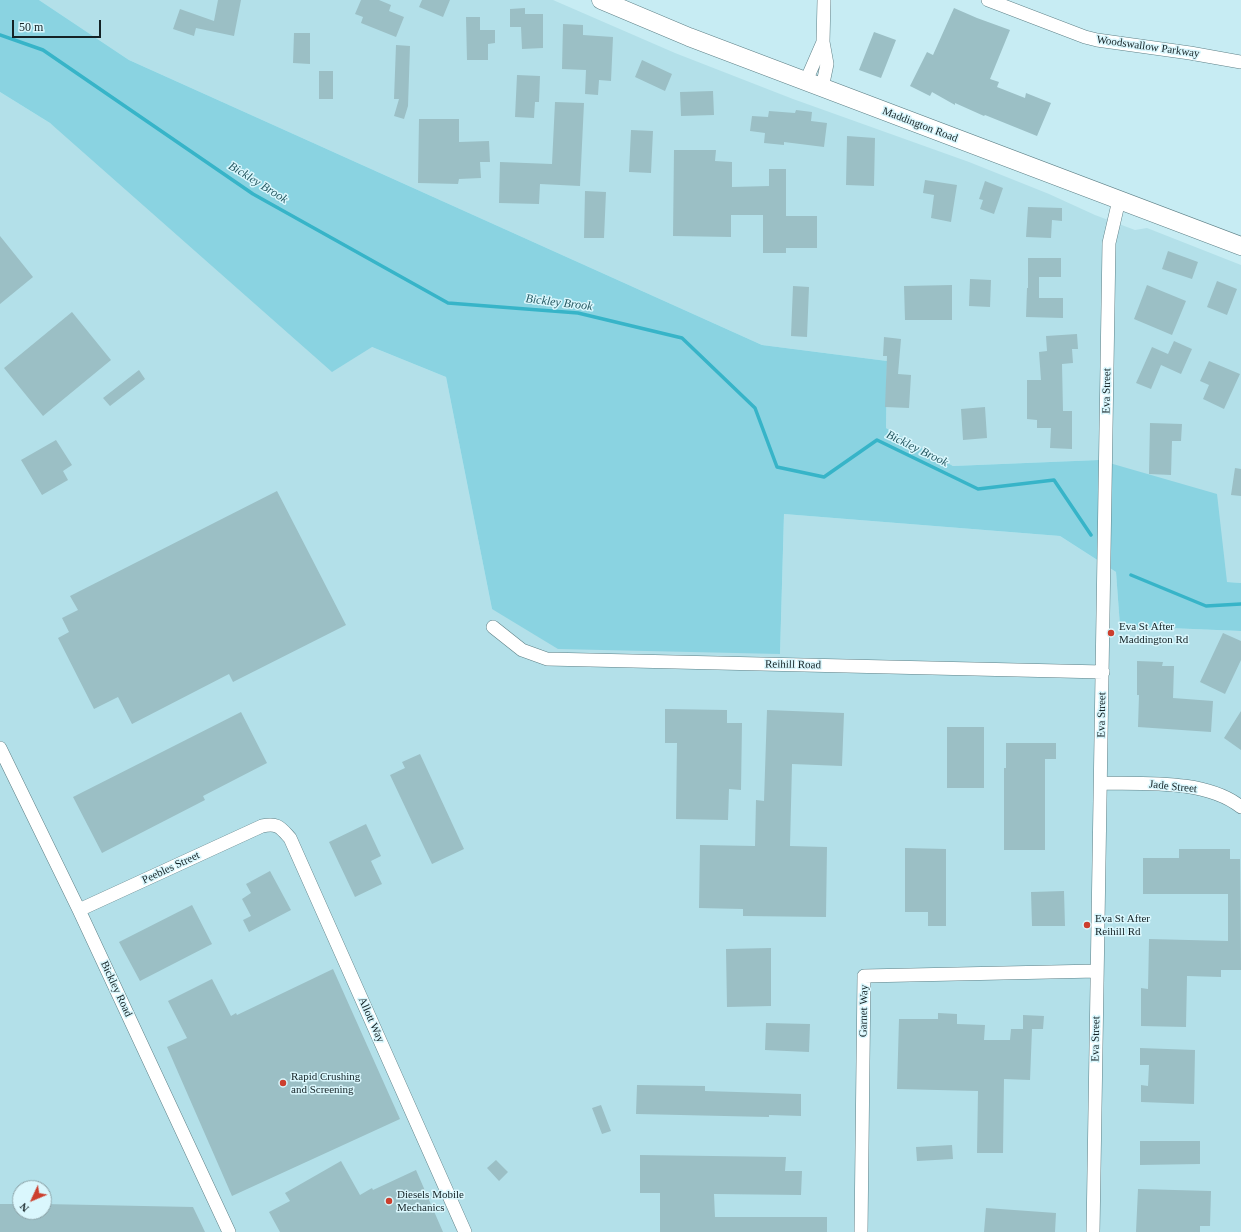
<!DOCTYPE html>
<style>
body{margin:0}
#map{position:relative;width:1241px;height:1232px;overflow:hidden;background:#c7ecf3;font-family:"Times New Roman",serif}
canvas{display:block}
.north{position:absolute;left:12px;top:1180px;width:40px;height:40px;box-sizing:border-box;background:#daf7fd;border:1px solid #8ba2a7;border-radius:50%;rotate:226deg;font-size:11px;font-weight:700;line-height:16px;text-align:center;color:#142225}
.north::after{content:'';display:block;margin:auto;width:14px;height:18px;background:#cc3f2e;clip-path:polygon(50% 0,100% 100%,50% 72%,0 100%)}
.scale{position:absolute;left:12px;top:20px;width:89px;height:18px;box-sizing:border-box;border:2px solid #142225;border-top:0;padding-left:5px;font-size:12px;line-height:14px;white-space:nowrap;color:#142225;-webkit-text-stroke:3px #daf7fd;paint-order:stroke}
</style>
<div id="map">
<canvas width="1241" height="1232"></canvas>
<div class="north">N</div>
<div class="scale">50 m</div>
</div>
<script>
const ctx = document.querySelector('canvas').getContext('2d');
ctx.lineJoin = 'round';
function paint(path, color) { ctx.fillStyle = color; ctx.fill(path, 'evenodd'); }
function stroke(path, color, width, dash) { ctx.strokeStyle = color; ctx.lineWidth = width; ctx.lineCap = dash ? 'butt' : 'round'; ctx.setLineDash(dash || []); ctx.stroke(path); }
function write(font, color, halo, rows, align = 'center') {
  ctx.font = font + ' "Times New Roman",serif'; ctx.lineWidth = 3; ctx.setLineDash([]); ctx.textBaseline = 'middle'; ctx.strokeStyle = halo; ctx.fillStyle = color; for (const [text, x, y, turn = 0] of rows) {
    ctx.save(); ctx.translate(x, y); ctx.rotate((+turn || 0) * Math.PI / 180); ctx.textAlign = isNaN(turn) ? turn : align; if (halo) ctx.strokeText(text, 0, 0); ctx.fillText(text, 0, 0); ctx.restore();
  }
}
paint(new Path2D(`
 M39,0H553L675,53L793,99L969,162L1049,194L1095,215L1135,230L1147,228L1241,265V583L1227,582L1099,460L953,466L886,428L887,361L762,345L129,60Z
 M0,92L50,123L372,347L446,377L492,609L780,654L784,514L1060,536L1116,572L1120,626L1241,631V1232H0ZM20,1188H44V1212H20Z`), '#b3e0e9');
paint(new Path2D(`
 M0,0H39L129,60L762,345L887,361L886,428L953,466L1099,460L1217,494L1227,582L1241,583V631L1120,626L1116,572L1060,536L784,514L780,654L558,649L492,609L446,377L372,347L332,372L50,123L0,92Z`), '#8ad3e1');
stroke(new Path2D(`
 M0,35L43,50L253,194L448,303L578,313L682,338L755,408L777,467L824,477L877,440L978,489L1054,480L1091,535
 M1131,575L1206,606L1241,604`), '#37b4c8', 3.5);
paint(new Path2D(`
 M218,0H241L234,36L196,28L194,36L173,29L180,9L214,21Z
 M361,0H379L391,5L389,11L404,17L396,37L361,23L363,17L355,14Z
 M422,0H450L443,17L419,7Z
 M525,8V14H543V48L522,49L521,27H510V9Z
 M954,8L977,18L1010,30L990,79L999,82L997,87L1025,98L1026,93L1051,103L1037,136L985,115L984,116L955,103V105L932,92L930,96L910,86L927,52L933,55Z
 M466,17H480V30H495V43L488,44V60H467Z
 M563,24L583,25V35L613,37L611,81L599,80L598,95L585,94L586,70L562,69Z
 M874,32L896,40L881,78L859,70Z
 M294,33H310V64L293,63Z
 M396,45L410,46L408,106L404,119L394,116L399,99H394Z
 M642,60L672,74L665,91L635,77Z
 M319,71H333V99H319Z
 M517,75L540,76L539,102H535L534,118L515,117Z
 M713,91L714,115L681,116L680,92Z
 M555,102L584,103L580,186L540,184L539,204L499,203L500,162L552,164Z
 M796,110L812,112L811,121L827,123L824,147L784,142V145L764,143L765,133L750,131L752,116L768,117L769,111L795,113Z
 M419,119H459V142L489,141L490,162H480L481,178L459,179L458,184L418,183Z
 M631,130L653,131L651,173L629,172Z
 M847,136L875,138L874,186L846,185Z
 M674,150H716L715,161L732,162V187L769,186V169H786V216H817V248H786V253H763V215H731V237L673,236Z
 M925,180L957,185L951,222L931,218L934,195L923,193Z
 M985,181L1003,188L994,214L980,209L983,200L979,199Z
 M585,191L606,192L604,238H584Z
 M1028,207L1062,208V221L1052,220L1051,238L1026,237Z
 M0,236L33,277L0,304Z
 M1168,251L1198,262L1192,279L1162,269Z
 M1028,258H1061V277H1039V298H1063V318L1026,317L1027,288H1028Z
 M970,279L991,280L990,307L969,306Z
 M1217,281L1237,289L1227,315L1207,307Z
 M952,285V320H905L904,286Z
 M1147,285L1186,301L1172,335L1134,319Z
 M793,286L809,287L807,337L791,336Z
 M72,312L111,360L43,416L4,368Z
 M1077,334L1078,349H1072L1073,363L1062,364L1063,411H1072V449L1050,448L1051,428H1037V420L1027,419V380H1041L1039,352L1047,351L1046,336Z
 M884,337L901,339L898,374L911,375L909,408L885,407L887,356H883Z
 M1174,341L1192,349L1181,374L1161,365L1151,389L1136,383L1152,347L1168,354Z
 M1209,361L1240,374L1224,409L1203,399L1209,385L1200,381Z
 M139,370L145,379L110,406L103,398Z
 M985,407L987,438L963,440L961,409Z
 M1150,423L1182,424L1181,441H1172L1171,475L1149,474Z
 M56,440L72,465L63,471L68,480L42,495L21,460Z
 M1235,468L1241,469V496L1231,495Z
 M277,491L346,625L233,682L229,674L132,724L118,697L94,709L58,638L69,632L62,618L78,610L70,596Z
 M1223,633L1241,641V660L1225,694L1200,682Z
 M1137,661L1163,662L1162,666H1174L1173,698L1213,701L1211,732L1138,727L1139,695H1137Z
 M665,709L727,710V723H742L741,790L729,789L728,820L676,819L677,743H665Z
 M767,710L844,713L842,766L792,764L790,846L827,847L826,917L743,916V909L699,908L700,845L755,846L756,800L764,801Z
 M1241,711V750L1224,738Z
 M241,712L267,763L203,796L205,800L102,853L73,797Z
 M947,727H984V788H947Z
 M1006,743H1056V759H1045V850H1004V768H1006Z
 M420,754L464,849L432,864L390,775L405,768L402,762Z
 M366,824L381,856L371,861L382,884L355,897L329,842Z
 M905,848L946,849V926H928V912H905Z
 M1179,849H1230V859H1240L1241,970H1221V977L1187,976L1186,1027L1141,1026V988L1148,989L1149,939L1228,941V894H1143V858H1179Z
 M270,871L291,910L249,932L243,920L251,916L242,899L251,893L246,884Z
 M1064,891L1065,926H1032L1031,892Z
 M192,905L212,944L140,981L119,942Z
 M771,948V1006L727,1007L726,949Z
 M333,969L400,1119L232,1196L167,1047L187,1038L168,1001L212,979L231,1016L236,1013L237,1015Z
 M938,1013L957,1014V1024L985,1025L984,1040H1010L1011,1029H1023V1015L1044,1016L1043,1029H1032L1030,1080L1004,1079L1003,1153H977L978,1091L897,1089L899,1019H938Z
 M766,1023L810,1024L809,1052L765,1050Z
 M1140,1048L1195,1050L1194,1104L1141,1102V1085L1148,1086L1149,1065H1140Z
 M637,1085L705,1086V1091L801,1094V1116L769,1115V1117L636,1114Z
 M601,1105L611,1131L602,1134L592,1108Z
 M1140,1141H1200V1164L1140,1165Z
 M952,1145L953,1159L917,1161L916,1147Z
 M640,1155L786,1157L785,1171H802L801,1195L714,1194L715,1217H827V1232H660V1193H640Z
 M496,1160L508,1172L499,1181L487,1168Z
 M341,1161L360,1195L372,1188L373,1190L416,1170L443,1232H280L269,1212L290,1201L285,1193Z
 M1138,1189L1211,1191L1210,1226H1200V1232H1136Z
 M0,1204H20V1212H44V1204L193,1207L205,1232H0Z
 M986,1208L1056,1213L1055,1232H984Z`), '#9bbfc5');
const street = new Path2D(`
 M988,0L1085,37L1097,40L1190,53L1241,62
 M806,81L823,42
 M822,88L827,64L823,42L824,0
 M493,627L522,650L547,659L1103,672
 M0,748L79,910L229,1232
 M1101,783C1144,784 1206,779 1241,807
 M79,910L262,826C278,823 280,827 290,838L465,1232
 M861,1232L864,976L1097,971
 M1093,1232L1109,243L1119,200`);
const secondary = new Path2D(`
 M601,0L689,37L1241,246`);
stroke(street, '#5e8087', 14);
stroke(secondary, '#5e8087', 19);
stroke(street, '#fff', 13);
stroke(secondary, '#fff', 18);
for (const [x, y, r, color] of [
 [1111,633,4,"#cc3f2e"],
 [1087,925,4,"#cc3f2e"],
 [283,1083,4,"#cc3f2e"],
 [389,1201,4,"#cc3f2e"]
]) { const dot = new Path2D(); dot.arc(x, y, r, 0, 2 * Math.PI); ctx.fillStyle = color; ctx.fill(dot); stroke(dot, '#daf7fd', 1.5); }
write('11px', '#142225', '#daf7fd', [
 ["Woodswallow Parkway",1148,47,8],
 ["Maddington Road",920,125,21],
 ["Eva Street",1107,391,-89],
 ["Reihill Road",793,665,1],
 ["Eva Street",1102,715,-89],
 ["Jade Street",1173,787,6],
 ["Peebles Street",171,868,-25],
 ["Bickley Road",116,989,65],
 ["Garnet Way",864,1011,-89],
 ["Allott Way",371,1020,66],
 ["Eva Street",1096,1039,-89]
]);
write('11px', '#142225', '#daf7fd', [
 ["Eva St After",1119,627],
 ["Maddington Rd",1119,640],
 ["Eva St After",1095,919],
 ["Reihill Rd",1095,932],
 ["Rapid Crushing",291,1077],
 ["and Screening",291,1090],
 ["Diesels Mobile",397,1195],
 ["Mechanics",397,1208]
], 'left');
write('italic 12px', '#275a63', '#daf7fd', [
 ["Bickley Brook",258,183,32],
 ["Bickley Brook",559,303,7],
 ["Bickley Brook",917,449,26]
]);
</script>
